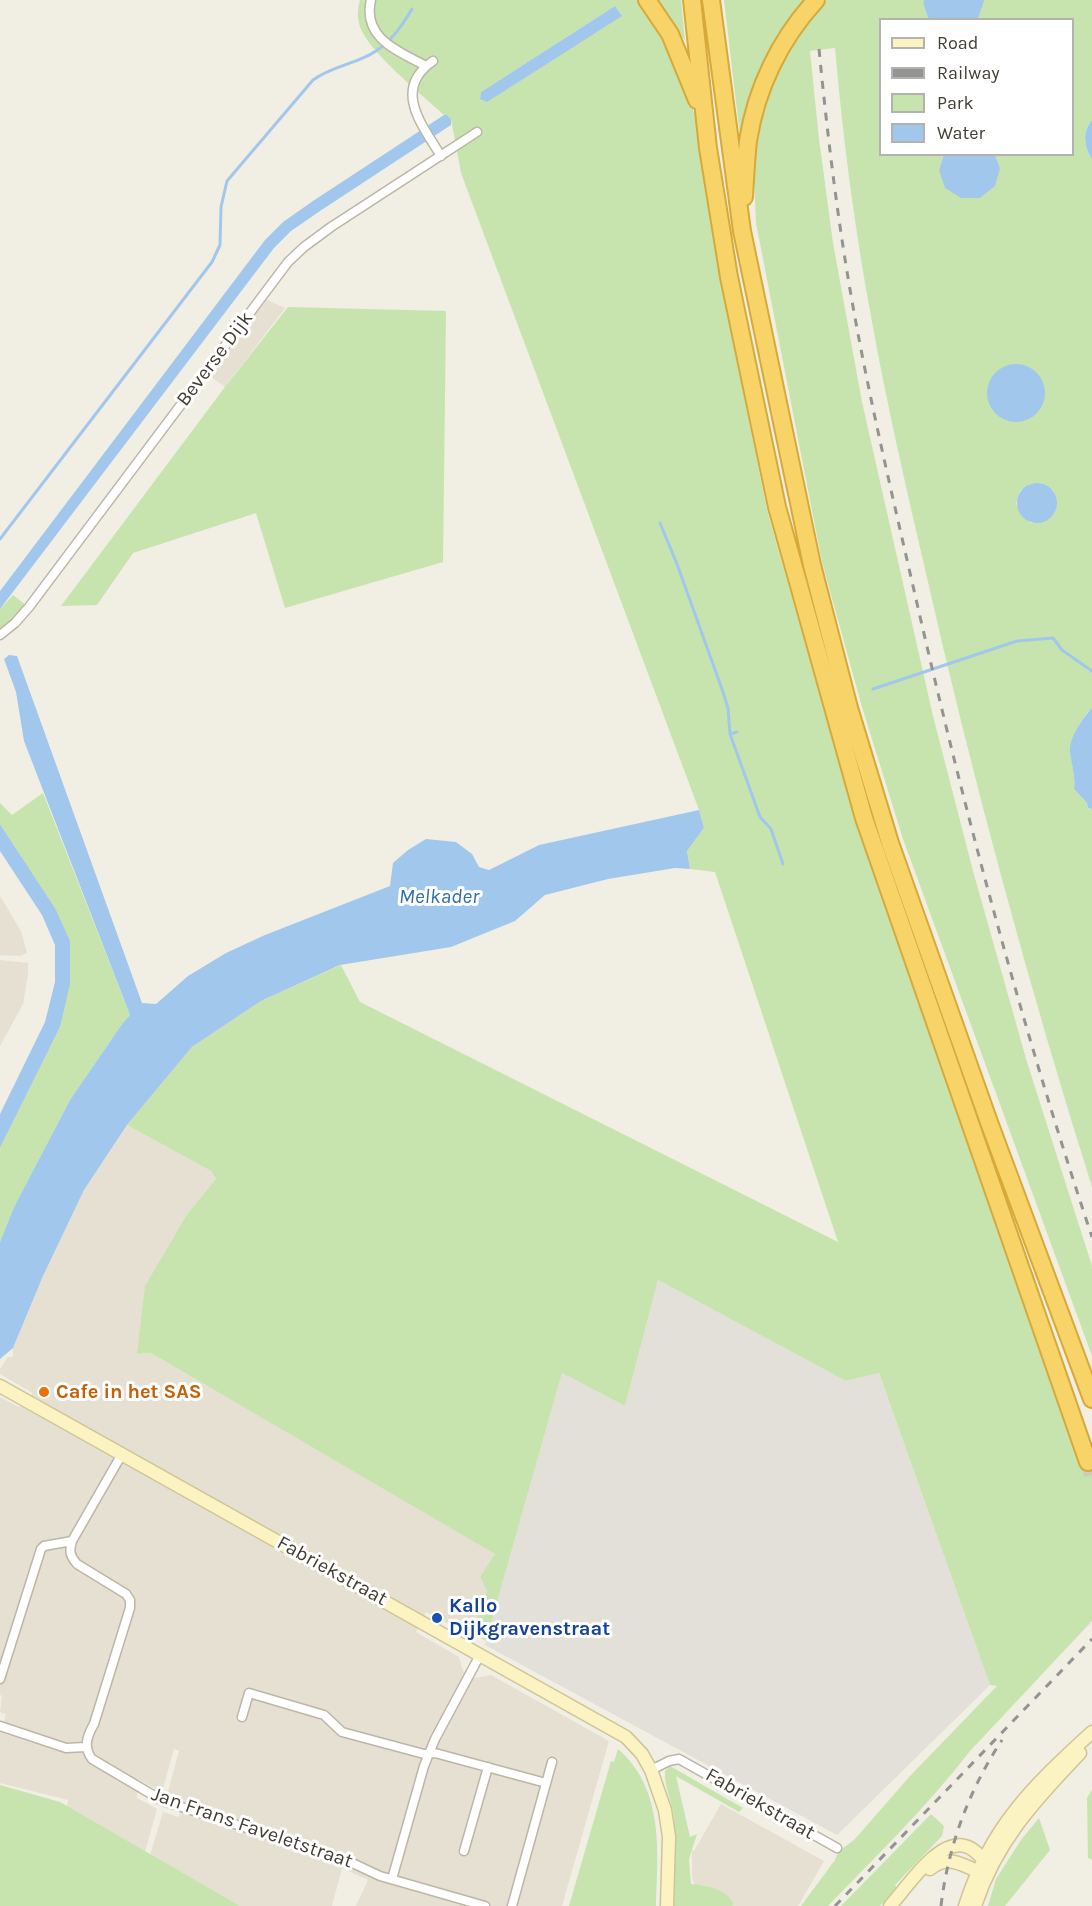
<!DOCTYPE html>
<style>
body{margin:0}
#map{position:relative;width:1092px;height:1906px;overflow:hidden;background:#f1eee4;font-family:Karla,sans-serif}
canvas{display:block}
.legend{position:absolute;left:879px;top:18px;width:195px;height:138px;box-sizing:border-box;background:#fff;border:2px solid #b4b2ae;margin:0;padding:8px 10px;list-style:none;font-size:18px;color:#433e34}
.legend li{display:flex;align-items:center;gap:12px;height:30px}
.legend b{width:30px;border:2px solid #b4b2ae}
</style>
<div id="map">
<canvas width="1092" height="1906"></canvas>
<ul class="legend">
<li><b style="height:8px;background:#fcf3c3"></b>Road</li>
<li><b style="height:8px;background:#939393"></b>Railway</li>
<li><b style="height:16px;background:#c7e4ae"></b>Park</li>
<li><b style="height:16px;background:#a1c8ec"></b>Water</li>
</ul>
</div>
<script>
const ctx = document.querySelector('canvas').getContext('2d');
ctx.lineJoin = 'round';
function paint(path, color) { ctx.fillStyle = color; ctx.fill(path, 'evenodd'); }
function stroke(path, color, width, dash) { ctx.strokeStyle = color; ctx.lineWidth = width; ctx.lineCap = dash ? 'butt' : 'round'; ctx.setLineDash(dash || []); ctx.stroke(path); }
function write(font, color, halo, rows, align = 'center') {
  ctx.font = font + ' Karla,sans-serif'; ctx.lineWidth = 6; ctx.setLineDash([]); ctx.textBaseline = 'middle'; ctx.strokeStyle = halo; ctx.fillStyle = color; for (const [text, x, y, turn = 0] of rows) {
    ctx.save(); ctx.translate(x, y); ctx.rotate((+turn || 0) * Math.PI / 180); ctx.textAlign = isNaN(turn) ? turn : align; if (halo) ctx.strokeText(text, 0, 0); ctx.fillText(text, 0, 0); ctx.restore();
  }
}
paint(new Path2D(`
 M265,299L285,308L225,387L207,374Z
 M0,896L21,931L27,953L20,956L0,955Z
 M0,960L28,963V974L23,1004L0,1046Z
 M127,1125L211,1171L216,1179L188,1213L137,1354L151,1353L496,1554L480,1577L488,1591L471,1633L468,1635L426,1612L416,1632L459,1657L463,1671L475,1678L491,1675L609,1741L562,1906H356L368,1880L342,1868L332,1906H240L150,1855L163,1812L179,1817L185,1801L167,1795L179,1751L174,1749L162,1792L138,1779L137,1798L157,1809L145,1852L67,1808L68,1800L0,1783V1724L4,1723L6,1714L0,1712L2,1696L0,1695V1397L19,1407L33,1393L0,1374V1369L8,1357H13V1348L43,1276L84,1190Z
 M721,1804L824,1861L798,1906H705L698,1897L692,1877V1850L694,1851Z`), '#e5e0d2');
paint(new Path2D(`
 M658,1280L846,1381L879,1373L990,1685L837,1835L485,1645L562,1373L625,1406Z`), '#e3dfd9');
paint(new Path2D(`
 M360,0H638L649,13L665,37L691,100L702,150L720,279L767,510L855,820L1079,1464L1092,1460V1621L970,1751C927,1807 876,1856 828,1906H801L835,1860L838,1852L855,1839L910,1776L997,1686L990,1685L879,1373L846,1381L658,1280L625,1406L562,1373L486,1641L471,1633L487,1591L480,1577L495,1554L151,1353L137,1354L145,1286L188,1213L216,1179L211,1171L127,1125L192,1047L261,1001L341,965L360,1002L838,1242L715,872L690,869L687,851L704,828L699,810L461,173L451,119L447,115H444C424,96 364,49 359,23C357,16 358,7 360,0ZM615,6L621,16L480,99L481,92Z
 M658,0H681L685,41Z
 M724,0H807L794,14L761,68L740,136Z
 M827,0H924L923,3L929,19L880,20V154L944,155L939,170L1000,168L995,155L1072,154V20L978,19L984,0H1092V120C1082,132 1084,147 1092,159V708C1080,719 1069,740 1071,756C1072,767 1076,777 1074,789L1087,803L1088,808L1092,809V1187C1028,983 972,777 925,569C906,487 887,405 872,322C855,231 843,140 835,48L810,51L819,139L833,243L862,402L933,716L973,871L1027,1062L1092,1266V1356L903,839L862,707L822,562L756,223C755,197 753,170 757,144C763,89 791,40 827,0ZM1030,484L1053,490C1061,511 1054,522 1031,523L1016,504L1020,491Z
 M288,307L446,311L443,562L285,608L256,513L133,553L97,605L61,606L225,387Z
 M13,595L26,605L0,632V609Z
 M43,793L130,1015L122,1024L70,1100L14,1207L0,1242V1148L60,1027L55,908L0,824V803L12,815Z
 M618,1749C664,1789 658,1850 656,1906H569L611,1761L614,1762Z
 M670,1766L743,1808L739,1812L676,1776L690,1837L697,1834L689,1859L691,1884C708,1886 725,1888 734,1904L732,1906H672C673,1876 676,1846 674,1817C672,1801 664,1787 665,1771Z
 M0,1785L60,1802L240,1906H0Z
 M1092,1790V1860L1088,1858L1087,1798Z
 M931,1814L944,1826L942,1836L895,1885L897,1888L880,1906H841Z
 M1039,1818L1050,1850L1005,1906H988L996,1879L1021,1840Z`), '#c7e4ae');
paint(new Path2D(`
 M924,0H984V1L978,19L929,20L923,3Z
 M615,6L622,16L487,102L480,99L481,92Z
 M444,115H447L451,119V125L320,211L291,231L274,248L0,609V591L265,240L283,222L313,201Z
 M1092,120V159C1084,147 1082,132 1092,120Z
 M944,154L995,155L1000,168L995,186L980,198H961L945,188L939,170Z
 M987 393a29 29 0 1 1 58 0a29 29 0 1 1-58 0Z
 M1017 503a20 20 0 1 1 40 0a20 20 0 1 1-40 0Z
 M9,655L17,656L142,1003L156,1004L188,976L226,953L265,935L390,886L393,863L408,850L426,839L456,842L472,854L479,867L489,870L539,845L699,810L704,828L687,851L690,869L675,868L608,879L545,895L515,921L451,947L340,965L261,1001L192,1047L127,1125L84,1190L43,1276L13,1348L0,1359V1242L14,1207L70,1100L122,1024L130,1015L24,741L16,692L4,659Z
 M1092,708V809L1088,808L1087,803L1074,789C1076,776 1071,764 1070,751C1069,738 1083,717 1092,708Z
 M0,824L55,908L70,941V984L60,1027L0,1148V1114L45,1022L55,982V945L42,915L0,851Z`), '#a1c8ec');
stroke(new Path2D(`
 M660,523L677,564L723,692L728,708L730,734L760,817L771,829L783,864
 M0,539L212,262L220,245L221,207L227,181L313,80C332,66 357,64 376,51C392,41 403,24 412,9
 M873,689L1017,641L1053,638L1062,650L1092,671
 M730,734L737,732`), '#a1c8ec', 3);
stroke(new Path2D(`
 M1088,1462L1092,1475`), '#cecbc1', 16, [16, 8]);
const street = new Path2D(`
 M371,0C362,38 398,51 426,66
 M433,61C392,89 422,125 441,156
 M0,635L15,623L29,607L288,262L304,247L331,227L477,132
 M122,1454L72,1541C69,1551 70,1556 77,1564L126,1594L130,1600V1608L94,1724C87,1736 83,1747 92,1759L163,1801L346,1860L380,1876L485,1906
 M0,1679L41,1549L44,1546L72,1541
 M242,1717L249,1693L324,1715L342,1732L424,1754L435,1753L546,1783
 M0,1726L66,1748L86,1747
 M651,1770L669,1761L679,1759L837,1848
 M464,1851L488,1767
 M392,1879L424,1766L435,1739L480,1655
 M512,1906L552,1762`);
const secondary = new Path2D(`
 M0,1386L626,1737L642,1754L651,1770L665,1810L669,1837L667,1906
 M930,1869C948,1853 965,1866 985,1875
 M890,1906C907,1888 937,1839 965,1846C974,1848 981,1857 987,1864
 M965,1906C990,1827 1033,1786 1092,1732
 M975,1906C996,1842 1034,1801 1080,1753`);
const highway = new Path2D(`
 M647,0L670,34L697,100
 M692,0L708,148L729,277L777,507L864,818L1088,1462
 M711,0L742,231L812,565L849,708L890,843L990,1125L1092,1399
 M744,197C745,179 746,160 748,141C756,89 780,39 816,0`);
stroke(street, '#bcb6a7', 11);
stroke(secondary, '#d0c495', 15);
stroke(highway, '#d6a939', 20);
stroke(street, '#fff', 8);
stroke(secondary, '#fcf3c3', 12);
stroke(highway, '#f8d368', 16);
stroke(new Path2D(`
 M819,49C828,141 839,232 856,323C873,415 895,507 916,599C965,814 1022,1027 1092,1237
 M835,1906L1092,1639
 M941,1906C948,1846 969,1790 1002,1740`), '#939393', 3, [8, 8]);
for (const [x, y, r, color] of [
 [44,1392,6,"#e8710a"],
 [437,1618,6,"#1a4fb4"]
]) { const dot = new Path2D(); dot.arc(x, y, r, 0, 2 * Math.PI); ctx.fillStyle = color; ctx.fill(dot); stroke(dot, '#fff', 2); }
write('20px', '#433e34', '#fff', [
 ["Beverse Dijk",215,359,-53],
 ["Fabriekstraat",332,1571,29],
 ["Fabriekstraat",760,1804,30],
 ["Jan Frans Faveletstraat",252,1828,19]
]);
write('bold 20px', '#c56008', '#fff', [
 ["Cafe in het SAS",56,1392]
], 'left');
write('bold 20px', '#164399', '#fff', [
 ["Kallo",449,1606],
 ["Dijkgravenstraat",449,1629]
], 'left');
write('italic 21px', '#326ea9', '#fff', [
 ["Melkader",439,897]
]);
</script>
